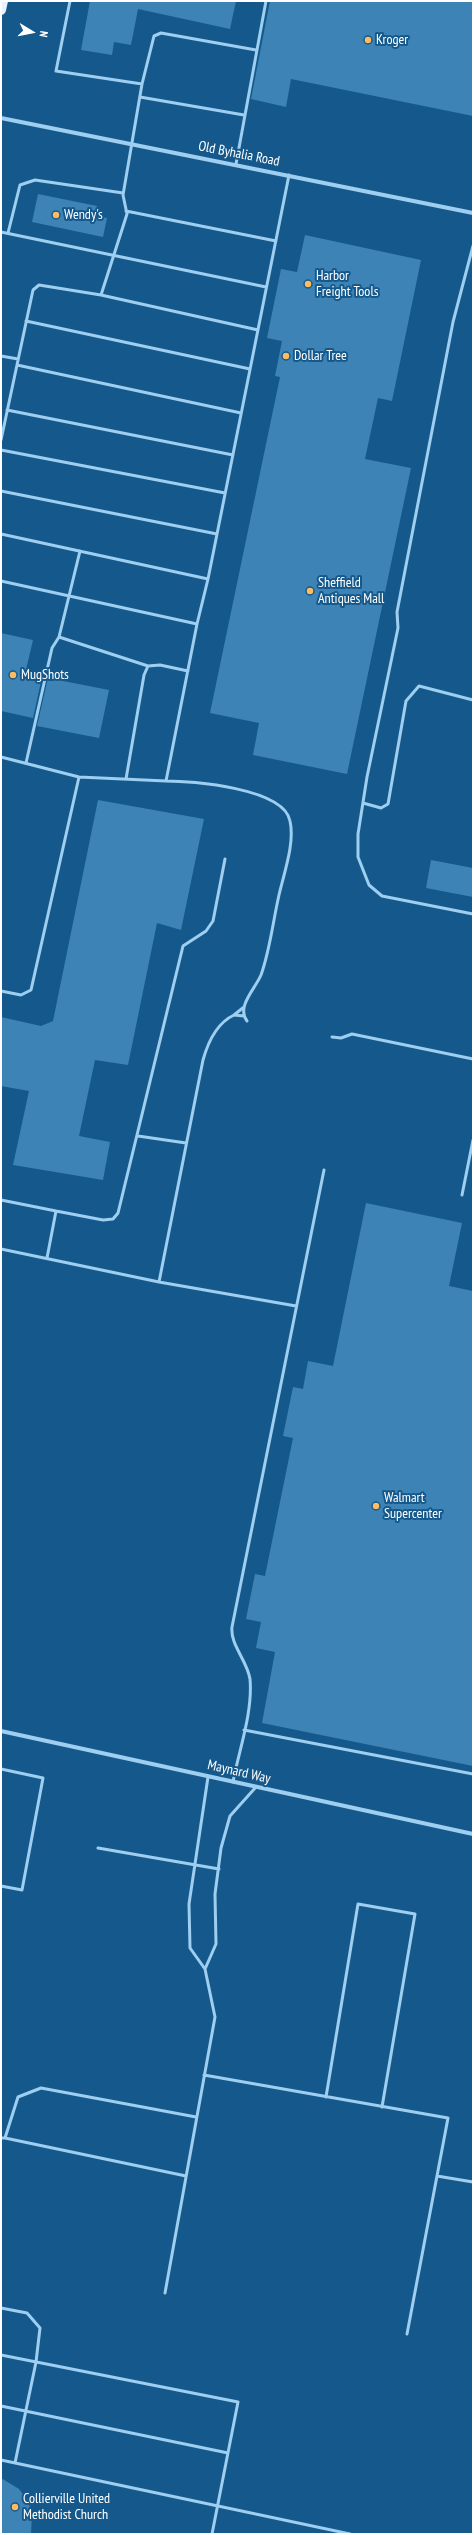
<!DOCTYPE html>
<style>
body{margin:0}
#map{position:relative;width:474px;height:2535px;overflow:hidden;background:#15598c;font-family:"PT Sans Narrow",sans-serif}
canvas{display:block}
.frame{position:absolute;inset:0;border:2px solid #fff;pointer-events:none}
.north{position:absolute;left:12px;top:12px;width:40px;height:40px;-webkit-text-stroke:3px #15598c;paint-order:stroke;rotate:100deg;font-size:11px;font-weight:700;line-height:16px;text-align:center;color:#fff}
.north::after{content:'';display:block;margin:auto;width:14px;height:18px;background:#fff;clip-path:polygon(50% 0,100% 100%,50% 72%,0 100%)}
</style>
<div id="map">
<canvas width="474" height="2535"></canvas>
<div class="frame"></div>
<div class="north">N</div>
</div>
<script>
const ctx = document.querySelector('canvas').getContext('2d');
ctx.lineJoin = 'round';
function paint(path, color) { ctx.fillStyle = color; ctx.fill(path, 'evenodd'); }
function stroke(path, color, width, dash) { ctx.strokeStyle = color; ctx.lineWidth = width; ctx.lineCap = dash ? 'butt' : 'round'; ctx.setLineDash(dash || []); ctx.stroke(path); }
function write(font, color, halo, rows, align = 'center') {
  ctx.font = font + ' "PT Sans Narrow",sans-serif'; ctx.lineWidth = 4; ctx.setLineDash([]); ctx.textBaseline = 'middle'; ctx.strokeStyle = halo; ctx.fillStyle = color; for (const [text, x, y, turn = 0] of rows) {
    ctx.save(); ctx.translate(x, y); ctx.rotate((+turn || 0) * Math.PI / 180); ctx.textAlign = isNaN(turn) ? turn : align; if (halo) ctx.strokeText(text, 0, 0); ctx.fillText(text, 0, 0); ctx.restore();
  }
}
paint(new Path2D(`
 M90,1H236L230,29L138,9L131,45L114,42L112,55L81,50Z
 M270,1H473V116L291,79L286,107L251,99Z
 M38,194L97,206L95,216L107,218L103,237L32,222Z
 M305,235L421,260L392,401L378,398L365,459L411,468L347,774L253,755L259,723L210,713L280,377L275,376L282,341L267,338L281,269L297,272Z
 M1,633L33,640L25,674L42,677L33,718L1,711Z
 M48,678L109,690L99,738L37,726Z
 M98,800L204,819L181,930L157,923L128,1065L95,1060L79,1136L110,1142L103,1180L13,1165L29,1091L1,1086V1017L41,1026L53,1021Z
 M431,860L473,868V897L426,888Z
 M366,1203L462,1223L449,1286L473,1291V1766L262,1723L275,1652L256,1648L261,1622L246,1619L255,1574L265,1576L293,1438L283,1436L293,1387L303,1389L308,1361L333,1366Z
 M1,2478L19,2489L28,2501L32,2514L31,2534H1Z`), '#3d83b5');
stroke(new Path2D(`
 M142,84L154,36L161,33L256,50
 M140,97L244,115
 M236,164L266,1
 M126,211L276,241
 M1,232L266,287
 M8,233L20,185L35,180L123,193
 M473,246L453,322L397,612L398,628L367,777L358,834V857L369,885L382,896L473,914
 M101,295L258,330
 M26,321L250,369
 M1,356L18,359
 M17,365L241,413
 M7,410L233,455
 M1,440L33,290L39,285L101,295L127,214L123,195L142,84L56,71L70,1
 M1,450L225,493
 M1,491L217,534
 M1,534L208,579L289,175
 M1,581L197,624L208,579
 M59,637L148,666
 M1,757L79,777L166,781L197,624
 M26,763L52,648L59,637L80,551
 M126,779L144,675L148,666L160,665L188,671
 M166,781C192,781 284,788 290,821C295,843 284,873 279,895C273,921 270,950 261,975C255,989 236,1007 247,1021
 M363,803L381,808L388,804L406,701L419,686L473,700
 M1,991L21,995L31,990L79,777
 M234,1015L244,1007
 M332,1037L341,1038L352,1034L473,1059
 M138,1136L186,1143
 M462,1195L473,1140
 M1,1200L56,1211
 M1,1249L159,1282L296,1306
 M47,1258L56,1211L103,1220L113,1219L118,1213L183,946L206,931L213,921L225,859
 M159,1282L203,1060C208,1042 217,1023 234,1015L244,1016
 M244,1730L473,1774
 M1,1769L43,1778L22,1890L1,1886
 M233,1782C239,1750 253,1712 250,1679C247,1660 230,1645 232,1627L324,1170
 M98,1848L219,1869
 M205,1969L216,1944L215,1894L221,1848L230,1816L256,1787
 M204,2075L448,2118L407,2334
 M326,2097L358,1904L415,1914L382,2107
 M1,2138H5L18,2097L41,2088L196,2117
 M5,2138L186,2176
 M437,2176L473,2182
 M165,2293L215,2017L205,1969L190,1948L189,1904L208,1777
 M1,2308L27,2313L40,2328L36,2362L15,2463
 M1,2355L238,2402L212,2534
 M1,2406L228,2453
 M1,2460L350,2534`), '#9ecef0', 3);
stroke(new Path2D(`
 M1,118L473,213
 M1,1731L473,1834`), '#9ecef0', 4);
stroke(new Path2D(`
 M1,10L3,1`), '#e7f3ff', 10);
for (const [x, y, r, color] of [
 [368,40,4,"#ffbb5d"],
 [56,215,4,"#ffbb5d"],
 [308,284,4,"#ffbb5d"],
 [286,356,4,"#ffbb5d"],
 [310,591,4,"#ffbb5d"],
 [13,675,4,"#ffbb5d"],
 [376,1506,4,"#ffbb5d"],
 [15,2507,4,"#ffbb5d"]
]) { const dot = new Path2D(); dot.arc(x, y, r, 0, 2 * Math.PI); ctx.fillStyle = color; ctx.fill(dot); stroke(dot, '#15598c', 1.5); }
write('14px', '#fff', '#15598c', [
 ["Kroger",376,40],
 ["Wendy's",64,215],
 ["Harbor",316,276],
 ["Freight Tools",316,292],
 ["Dollar Tree",294,356],
 ["Sheffield",318,583],
 ["Antiques Mall",318,599],
 ["MugShots",21,675],
 ["Walmart",384,1498],
 ["Supercenter",384,1514],
 ["Collierville United",23,2499],
 ["Methodist Church",23,2515]
], 'left');
write('14px', '#fff', '#15598c', [
 ["Old Byhalia Road",239,154,11],
 ["Maynard Way",239,1772,13]
]);
</script>
